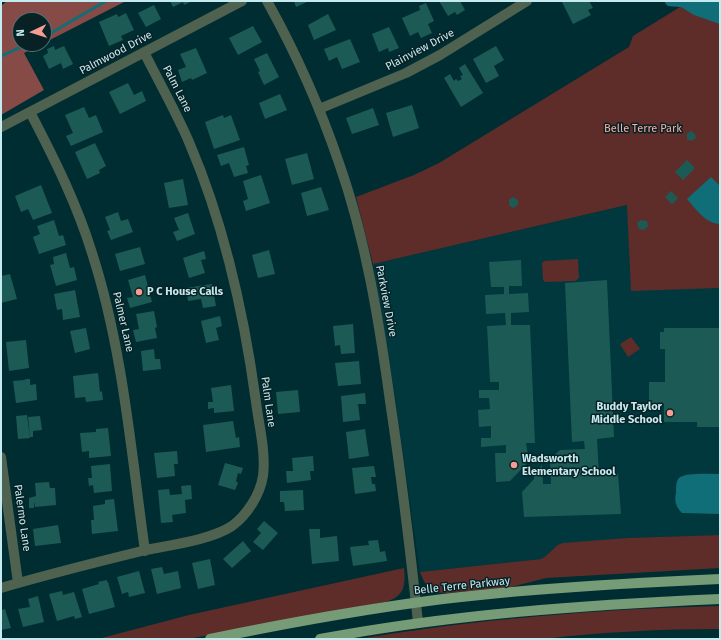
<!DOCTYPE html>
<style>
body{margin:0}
#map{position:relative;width:721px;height:640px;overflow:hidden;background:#002d32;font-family:"Fira Sans",sans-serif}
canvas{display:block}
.frame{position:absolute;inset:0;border:2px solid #c5eaef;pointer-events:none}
.north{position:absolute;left:12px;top:12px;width:40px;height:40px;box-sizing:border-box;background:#082124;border:1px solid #547175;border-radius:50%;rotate:266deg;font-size:11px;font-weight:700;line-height:16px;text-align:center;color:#c5eaef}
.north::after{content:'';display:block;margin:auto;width:14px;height:18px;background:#f59c94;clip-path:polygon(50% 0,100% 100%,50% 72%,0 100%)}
</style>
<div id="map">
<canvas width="721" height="640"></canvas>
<div class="frame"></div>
<div class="north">N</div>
</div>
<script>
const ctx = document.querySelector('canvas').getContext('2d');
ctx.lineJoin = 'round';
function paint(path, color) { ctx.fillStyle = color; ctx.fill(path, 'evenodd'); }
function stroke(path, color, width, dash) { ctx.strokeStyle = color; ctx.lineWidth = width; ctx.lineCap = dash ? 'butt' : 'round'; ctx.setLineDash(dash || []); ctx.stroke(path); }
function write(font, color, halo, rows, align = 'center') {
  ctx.font = font + ' "Fira Sans",sans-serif'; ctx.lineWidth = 3; ctx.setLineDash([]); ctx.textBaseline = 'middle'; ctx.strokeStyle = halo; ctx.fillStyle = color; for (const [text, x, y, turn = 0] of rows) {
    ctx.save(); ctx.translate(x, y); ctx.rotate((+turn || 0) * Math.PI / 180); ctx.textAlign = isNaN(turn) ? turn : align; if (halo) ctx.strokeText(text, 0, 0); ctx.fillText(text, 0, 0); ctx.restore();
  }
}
paint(new Path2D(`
 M628,205L632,290L720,288V535L628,538L555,547L549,554L541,559L420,572L394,391L373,264Z`), '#00383d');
paint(new Path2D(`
 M666,1H720V288L631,291L627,205L373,264L356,197L414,175L439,163L629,47L633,36L680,7L668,6L665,3Z
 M578,259L579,278L575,281L545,282L543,280L542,263L544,261Z
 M631,337L640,349L628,357L620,344Z
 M720,535V568L546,578L511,587L448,593C431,593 426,588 420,572L541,559C550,555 554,545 563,543L628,538Z
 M404,568C406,586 404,597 385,602L188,639H98L189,615Z
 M720,606V629C661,629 602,632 543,639H358C478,619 599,609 720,606Z`), '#5e2d29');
paint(new Path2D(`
 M7,1H126L44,43V20H20V44H41L24,53L44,90L1,115V6Z`), '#864b47');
paint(new Path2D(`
 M666,1H720V24L694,15L681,7L668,6L665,3Z
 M711,177L720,186V224C706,224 696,209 687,199Z
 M720,474V514L682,513C676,507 674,501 676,493C676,488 676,481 679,478C685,472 712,474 720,474Z`), '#0f6e77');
stroke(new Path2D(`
 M44,37L106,1
 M1,56L28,44`), '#0f6e77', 3);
paint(new Path2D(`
 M170,1H192L184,5L183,2L173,7Z
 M294,1H309L296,7Z
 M439,1H460L465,10L457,15L455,12L448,16Z
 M564,1H589L593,8L588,10L591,15L573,24L562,2Z
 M426,3L434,21L428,24L432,33L421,38L418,32L410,36L402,18L420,10L419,6Z
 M154,5L161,19L146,27L138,13Z
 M126,13L134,30L121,36L123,40L109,46L99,22L117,14L118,17Z
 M328,14L336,30L314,40L308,25Z
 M253,26L262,42L238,55L229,38Z
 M389,27L399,48L389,52L388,48L379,52L372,34Z
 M350,39L360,62L342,69L337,57L329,61L324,49Z
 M54,46L55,50L64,46L73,64L63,69L61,63L49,69L43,56L48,53L47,49Z
 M496,46L504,60L494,66L499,76L486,83L473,59Z
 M196,48L207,73L192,80L191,78L182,82L178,70L186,67L180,54Z
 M267,53L279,77L264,85L258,72L260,71L254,59Z
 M465,64L483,93L461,107L444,78L450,74L454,81L456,79L458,81L462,79L460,76L463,75L459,68Z
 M128,83L134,95L142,91L146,101L120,114L109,92Z
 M280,94L287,110L265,119L259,103Z
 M412,105L419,128L393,137L386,113Z
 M84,107L89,118L96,115L103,132L71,146L66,136L73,133L65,115Z
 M373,108L379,125L352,134L346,118Z
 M223,115L224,118L231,115L240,140L214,149L205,122Z
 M691,131L695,134L696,138L691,141L687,139V134Z
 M95,143L106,166L99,170L100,173L87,179L75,152Z
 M244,147L249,165L246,166L248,173L234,177L229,163L221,166L217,155Z
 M307,153L314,179L292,185L285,159Z
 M687,160L695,168L683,180L675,172Z
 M261,175L270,203L246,211L243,201L248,199L243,181Z
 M183,179L188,205L169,208L164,183Z
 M41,185L52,213L33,220L28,209L21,212L15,196Z
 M321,187L329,210L307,216L301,193Z
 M671,191L678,198L672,204L665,197Z
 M513,197L518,200V205L513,208L509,205V200Z
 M118,212L121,221L128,219L133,232L111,240L107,231L110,230L105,217Z
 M188,213L195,234L177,241L173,232L179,230L174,218Z
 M54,220L59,236L63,235L66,245L39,254L33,237L40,234L37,226Z
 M641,220L647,221L648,226L644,230L639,229L637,223Z
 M140,247L145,264L120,271L115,254Z
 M269,250L275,274L258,278L252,255Z
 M204,251L206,259L201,260L205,273L189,278L183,258Z
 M66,253L70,268L74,267L77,280L56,286L50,265L54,264L53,257Z
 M521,260L522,286H509V294L528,293L529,312L511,313V325H530L535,443H526L529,461L510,481L496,482L495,453H506V445L481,447V438H491V426L479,427L478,410L490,409L489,398H479V390H499V382H490L487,326L506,325L505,313L486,314L485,295L504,294V287H491L489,262Z
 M10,274L17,299L1,303V276Z
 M145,275L152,302L130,308L127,298L133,297L128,280Z
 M607,280L614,437L597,439L599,475L618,474L621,514L524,517L522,492L534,479V474L542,465L543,484H551L550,459L560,450L585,449L584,441L572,442L565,283Z
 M212,284L216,306L203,308L201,299L188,301L186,288Z
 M75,290L80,317L63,320L62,309L57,310L54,294Z
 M154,311L157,327L155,328L157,338L136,342L133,330L139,329L136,314Z
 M220,316L222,326L216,328L219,340L206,343L201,321Z
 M353,324L355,353L341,354L340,345L335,346L333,326Z
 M86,328L90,349L75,353L70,331Z
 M664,328H720V427H697V422H664V404H649V382H665V349H660V332H664Z
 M26,340L29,368L9,371L6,342Z
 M154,349L155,359H160L161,369L143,371L141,351Z
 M359,361L361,384L338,386L335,363Z
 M98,373L100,392L102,391L103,400L86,402L85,397L75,398L73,376Z
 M25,379H30V385L36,384L37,400L16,403L13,381L25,380L26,391Z
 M231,385L234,411L214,413V408L208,409V402H213L211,388Z
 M298,390L300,412L278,414L276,392Z
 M365,393L366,404H358L360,420L343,422L341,396Z
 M27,415L30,438L18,439L16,416Z
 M40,416L42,430L33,431V437H30L28,417Z
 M233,421L236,438L239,437L240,447L206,452L203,425Z
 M108,428L111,456L89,458V451L82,452L80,433L96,432V429Z
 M365,429L369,456L349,459L346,432Z
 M177,451L178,464H174L175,476L157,478L154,453Z
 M313,456L314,471H310L311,480L287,483L286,471H293L292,458Z
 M225,463L243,468L241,474L238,473L236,481L238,483L235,490L218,485Z
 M110,464L112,491L94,493L93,485L89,486L88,478H92L91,466Z
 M374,466L376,477H371L372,484H375L376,491L355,494L352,468Z
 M49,482L50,488H55L56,505L35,507L34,501V508H29V498L36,496L35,483Z
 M191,485L192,499L185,500L186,513L172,515L173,522L161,523L158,490L169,489L170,495L182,494L181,486Z
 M303,490L304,510L285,511L284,502H280V491Z
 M114,499L118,531L92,534L91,520H94L93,506L105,504V500Z
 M264,521L278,533L263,550L253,542L261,533L257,529Z
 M58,525L61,543L35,546L33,529Z
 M309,529H320V538L337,536L339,561L312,564Z
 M378,540L380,552L385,551L387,561L353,566L350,547L369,545L368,541Z
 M243,541L251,551L232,568L223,559Z
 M210,559L215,585L198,589L192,563Z
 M162,567L164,574L178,571L181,588L157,594L151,569Z
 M139,571L145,593L129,597L128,592L122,594L117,577Z
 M107,580V582H108L115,607L89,614L82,589L99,584L98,582Z
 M62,591L63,595L74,592L82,617L75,619L74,616L57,621L49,594Z
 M38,596L44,622L23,627L18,609L30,607L28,599Z
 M5,609L11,628L1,630V610Z`), '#1c5b55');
stroke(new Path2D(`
 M267,1C296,53 320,107 339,163C366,240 379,321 390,401C401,474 410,548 418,622
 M319,109L406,73L440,55L527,1
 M30,112C54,158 77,204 92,253C123,349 131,451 145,551
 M1,127L242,1
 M1,457L18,583
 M1,588C49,574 97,562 146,550C170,545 211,540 232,526C247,515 260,495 263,476C266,452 259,426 256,402C244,313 225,226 189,142C176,112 159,82 144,52`), '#4f614f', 10);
stroke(new Path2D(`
 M210,639C287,623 365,609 443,599C535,588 627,583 720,579
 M320,639C452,614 586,605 720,599`), '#769b77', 10);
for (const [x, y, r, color] of [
 [139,292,4,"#f59c94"],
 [670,413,4,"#f59c94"],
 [514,465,4,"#f59c94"]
]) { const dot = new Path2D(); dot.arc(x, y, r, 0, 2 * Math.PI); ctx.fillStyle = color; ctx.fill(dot); stroke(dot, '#082124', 1.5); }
write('11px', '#c5eaef', '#082124', [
 ["Plainview Drive",420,50,-28],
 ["Palmwood Drive",116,53,-28],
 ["Palm Lane",177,89,63],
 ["Parkview Drive",386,301,79],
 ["Palmer Lane",123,322,77],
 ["Palm Lane",268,402,82],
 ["Palermo Lane",22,518,82],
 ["Belle Terre Parkway",462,586,-6]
]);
write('11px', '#f8aea6', '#082124', [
 ["Belle Terre Park",643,129]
]);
write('bold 11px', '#c5eaef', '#082124', [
 ["P C House Calls",147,292],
 ["Buddy Taylor",662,407,"right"],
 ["Middle School",662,420,"right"],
 ["Wadsworth",522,459],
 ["Elementary School",522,472]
], 'left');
</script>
